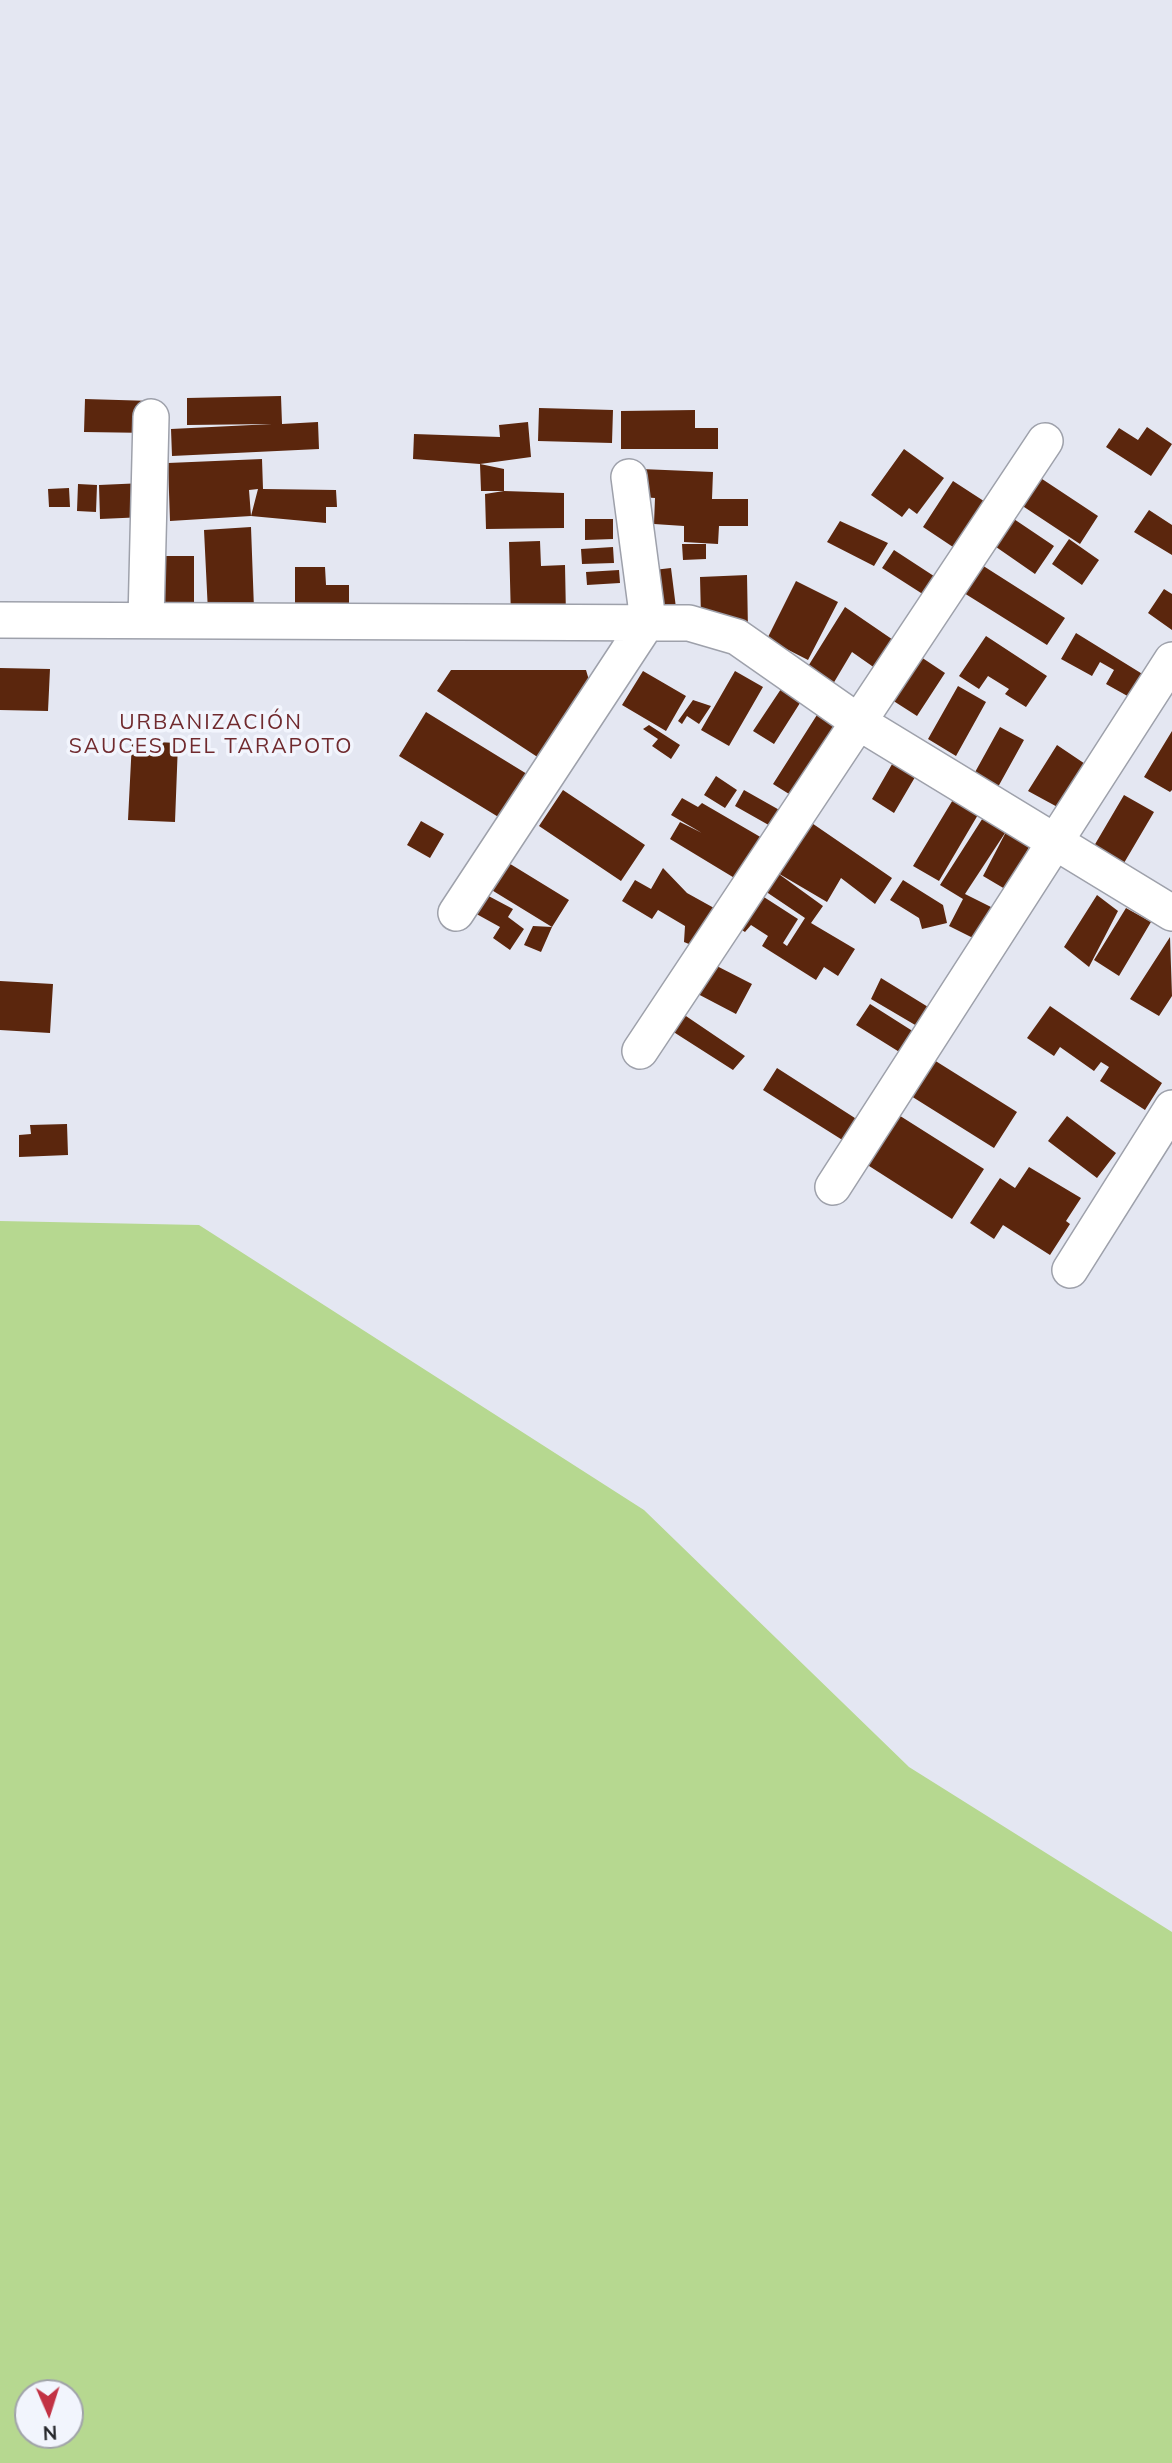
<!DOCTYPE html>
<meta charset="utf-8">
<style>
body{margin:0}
#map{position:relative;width:1172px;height:2463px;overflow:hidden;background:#e4e7f2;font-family:Mulish,sans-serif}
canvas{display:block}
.north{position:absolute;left:14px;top:2379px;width:70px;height:70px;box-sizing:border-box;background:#f2f5fd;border:2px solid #a0a3a9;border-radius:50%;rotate:177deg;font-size:19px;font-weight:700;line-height:28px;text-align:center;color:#26272b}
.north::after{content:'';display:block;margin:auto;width:24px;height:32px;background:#c23244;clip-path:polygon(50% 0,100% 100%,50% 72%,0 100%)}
</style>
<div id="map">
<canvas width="1172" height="2463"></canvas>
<div class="north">N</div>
</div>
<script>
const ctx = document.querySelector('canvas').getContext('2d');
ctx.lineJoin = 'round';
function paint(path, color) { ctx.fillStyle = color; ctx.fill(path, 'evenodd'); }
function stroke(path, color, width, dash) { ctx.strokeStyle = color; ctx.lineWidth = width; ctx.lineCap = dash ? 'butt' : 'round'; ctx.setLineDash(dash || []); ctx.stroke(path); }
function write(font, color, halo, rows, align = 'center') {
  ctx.font = font + ' Mulish,sans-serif'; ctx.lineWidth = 7; ctx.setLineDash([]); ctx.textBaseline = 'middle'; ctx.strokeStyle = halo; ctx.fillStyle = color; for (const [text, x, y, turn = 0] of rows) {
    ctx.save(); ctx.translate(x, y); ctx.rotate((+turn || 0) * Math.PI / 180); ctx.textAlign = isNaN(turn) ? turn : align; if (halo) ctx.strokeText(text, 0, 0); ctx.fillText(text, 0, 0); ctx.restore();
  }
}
paint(new Path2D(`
 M0,1221L199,1225L644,1510L909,1767L1172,1932V2463H0ZM28,2393H70V2435H28Z`), '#b6d890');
paint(new Path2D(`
 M281,396L282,424L318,422L319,449L172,456L171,429L272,424L187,425V398Z
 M85,399L152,401L151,433L84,432Z
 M539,408L613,410L612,443L538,441Z
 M695,410V428H718V449H621V411Z
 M528,422L531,457L480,464L413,459L414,434L500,437L499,425Z
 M1147,427L1172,444L1151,476L1106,447L1119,428L1138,440Z
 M904,449L944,478L917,514L909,508L902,517L871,495Z
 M262,459L263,489L336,490L337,507H326V523L251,516L170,521L168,463ZM258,489L251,516L249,490Z
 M480,464L504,469V491H481Z
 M641,469L713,472L712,499H748V526H719L718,544L684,542V526L654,524L655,498L641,497Z
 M1030,471L1098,516L1080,544L1012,499Z
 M953,481L993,507L962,553L923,527Z
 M144,483L145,517L100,519L99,485Z
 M78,484L97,485L96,512L77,511Z
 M69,488L70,507H49L48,489Z
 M504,491L564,493V528L486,529L485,494Z
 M1149,510L1172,525V555L1134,532Z
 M1005,513L1054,546L1035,574L986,540Z
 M585,519H613V539L585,540Z
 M840,521L888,543L874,566L827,542Z
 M251,527L254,609L208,612L204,530Z
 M1069,539L1099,560L1082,585L1052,564Z
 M540,541L541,566L565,565L566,617L511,619L509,542Z
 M682,544H706V559L683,560Z
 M613,547L614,563L582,564L581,549Z
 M894,550L943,582L932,600L882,568Z
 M153,556H194V615H153Z
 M974,560L1065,618L1047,645L956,588Z
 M295,567H325L326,585H349V620L295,621Z
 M671,568L676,608L650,611L645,571Z
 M619,570L620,583L587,585L586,572Z
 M747,575L748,631L701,617L700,577Z
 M796,581L838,602L808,660L767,639Z
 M1164,589L1172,594V630L1148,613Z
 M845,607L902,646L882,673L852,652L833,684L807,668Z
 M1076,633L1157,683L1131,698L1106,684L1114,670L1100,662L1092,676L1061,659Z
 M986,636L1047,676L1026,707L1005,694L1009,689L988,676L979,689L959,676Z
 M921,657L945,673L917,716L892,700Z
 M0,668L50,669L48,711L0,710Z
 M451,670H586L591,687L542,760L437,691Z
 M643,671L686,696L666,731L622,705Z
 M735,671L763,687L729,746L701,730Z
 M785,683L809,706L800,703L774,744L753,731Z
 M958,686L986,702L956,756L928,739Z
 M693,700L711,706L699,724L687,716L682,724L678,721Z
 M822,707L854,727L805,804L773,784Z
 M426,712L527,774L500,818L399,756Z
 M649,725L680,745L671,759L652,746L658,739L643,729Z
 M1000,727L1024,740L998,787L974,774Z
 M1172,731V790L1170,792L1144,777Z
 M132,741L178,743L175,822L128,820Z
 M1057,745L1100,774L1074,816L1028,791Z
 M895,759L918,772L894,813L872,799Z
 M716,776L737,790L725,808L704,795Z
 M563,790L645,845L621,881L539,826Z
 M744,790L790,816L781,832L735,806Z
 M1124,795L1154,812L1124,863L1094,846Z
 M682,798L698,807L702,803L769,842L746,885L670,839L680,822L702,833L671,815Z
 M954,798L979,813L939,881L913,866Z
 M986,813L1034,839L1005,889L983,876L1007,830L965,894L995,909L979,941L949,926L963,899L940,885Z
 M803,817L892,878L875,904L841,878L827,902L776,872L823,906L811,923L855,949L838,976L824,967L816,980L762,946L768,936L751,925L745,932L731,923L753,890L798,919L783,943L787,946L805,918L759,887Z
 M421,821L444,834L430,858L407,845Z
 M507,862L569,900L552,927L490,889Z
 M663,868L687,893L723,913L701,949L684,942L685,926L658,910L652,919L622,901L635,880L651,889Z
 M903,880L943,905L947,923L922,929L919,918L890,900Z
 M481,892L513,909L508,917L524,929L510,950L493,938L500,927L471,911Z
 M1097,895L1118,911L1089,967L1064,947Z
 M1126,908L1151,922L1119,976L1094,960Z
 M533,926L552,927L541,952L524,945Z
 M1170,937L1172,996L1159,1016L1130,999Z
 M709,962L752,984L736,1014L694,992Z
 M881,978L933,1010L922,1029L871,999Z
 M0,981L53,984L50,1033L0,1030Z
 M870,1004L922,1037L909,1058L856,1025Z
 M1050,1006L1162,1083L1145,1110L1100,1081L1109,1067L1101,1062L1094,1071L1060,1047L1054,1056L1027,1038Z
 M680,1012L745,1056L733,1070L672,1031Z
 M934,1060L1017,1112L994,1148L911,1096Z
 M777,1068L858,1120L844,1141L763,1090Z
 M886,1107L984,1169L952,1219L855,1157Z
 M1067,1116L1116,1153L1097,1178L1048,1141Z
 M67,1124L68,1155L19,1157V1135L31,1134L30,1125Z
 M1029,1167L1081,1198L1066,1221L1070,1224L1050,1255L1003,1225L994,1239L970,1223L1000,1178L1015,1188Z`), '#5b260d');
const minor = new Path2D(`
 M0,620L689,623L737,637L860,723L1172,913
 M146,620L151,417
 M456,913L648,621L629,477
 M640,1051L1045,441
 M833,1187L1172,660
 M1070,1270L1172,1108`);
stroke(minor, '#9ea1ab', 38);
stroke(minor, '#fff', 35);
ctx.letterSpacing = '2px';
write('21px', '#702a2e', '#f2f5fd', [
 ["URBANIZACIÓN",211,723],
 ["SAUCES DEL TARAPOTO",211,747]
]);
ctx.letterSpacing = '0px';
</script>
